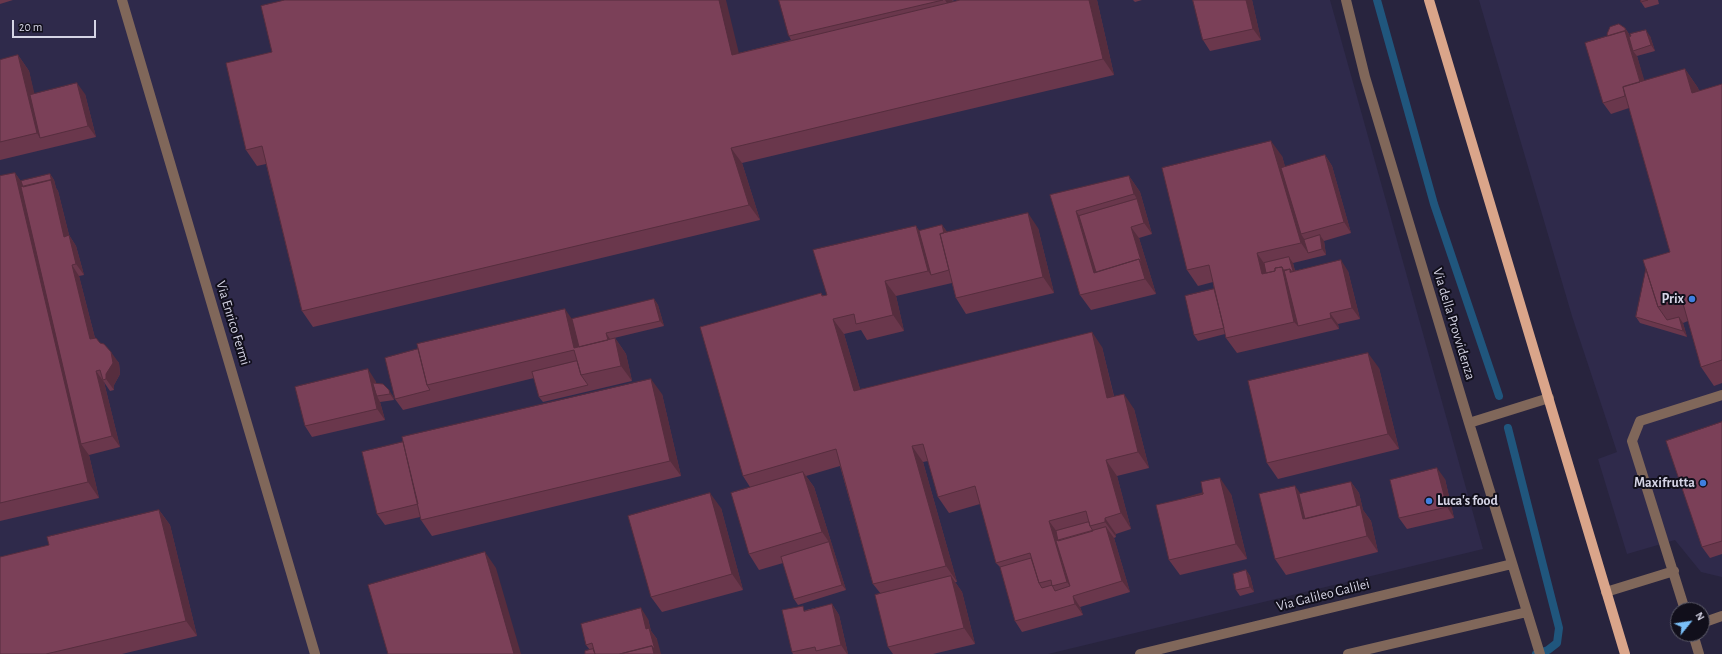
<!DOCTYPE html>
<style>
body{margin:0}
#map{position:relative;width:1722px;height:654px;overflow:hidden;background:#28243e;font-family:"Alegreya Sans",sans-serif}
canvas{display:block}
.north{position:absolute;left:1670px;top:602px;width:40px;height:40px;box-sizing:border-box;background:#110f1b;border:1px solid #5f5e6c;border-radius:50%;rotate:60deg;font-size:11px;font-weight:700;line-height:16px;text-align:center;color:#d5d4e5}
.north::after{content:'';display:block;margin:auto;width:14px;height:18px;background:#79bff8;clip-path:polygon(50% 0,100% 100%,50% 72%,0 100%)}
.scale{position:absolute;left:12px;top:20px;width:84px;height:18px;box-sizing:border-box;border:2px solid #d5d4e5;border-top:0;padding-left:5px;font-size:12px;line-height:14px;white-space:nowrap;color:#d5d4e5;-webkit-text-stroke:3px #110f1b;paint-order:stroke}
</style>
<div id="map">
<canvas width="1722" height="654"></canvas>
<div class="north">N</div>
<div class="scale">20 m</div>
</div>
<script>
const ctx = document.querySelector('canvas').getContext('2d');
ctx.lineJoin = 'round';
function paint(path, color) { ctx.fillStyle = color; ctx.fill(path, 'evenodd'); }
function stroke(path, color, width, dash) { ctx.strokeStyle = color; ctx.lineWidth = width; ctx.lineCap = dash ? 'butt' : 'round'; ctx.setLineDash(dash || []); ctx.stroke(path); }
function write(font, color, halo, rows, align = 'center') {
  ctx.font = font + ' "Alegreya Sans",sans-serif'; ctx.lineWidth = 4; ctx.setLineDash([]); ctx.textBaseline = 'middle'; ctx.strokeStyle = halo; ctx.fillStyle = color; for (const [text, x, y, turn = 0] of rows) {
    ctx.save(); ctx.translate(x, y); ctx.rotate((+turn || 0) * Math.PI / 180); ctx.textAlign = isNaN(turn) ? turn : align; if (halo) ctx.strokeText(text, 0, 0); ctx.fillText(text, 0, 0); ctx.restore();
  }
}
paint(new Path2D(`
 M0,0H1330L1483,549L1048,654H0Z
 M1479,0H1722V577L1701,572L1675,540L1627,554L1598,459L1617,452L1572,316Z`), '#2f2a4b');
stroke(new Path2D(`
 M1377,0L1434,204L1499,396
 M1508,428L1559,628L1557,643L1548,650L1536,654`), '#20567d', 8);
stroke(new Path2D(`
 M122,0L315,654
 M1346,0L1365,77L1469,423L1540,654
 M1469,423L1549,398
 M1606,592L1674,571
 M1685,610L1632,441L1640,421L1722,395
 M1702,623L1722,616
 M1693,634L1699,654
 M1140,654L1512,564
 M1348,654L1527,612`), '#80675a', 10);
stroke(new Path2D(`
 M1429,0L1625,654`), '#daa58a', 10);
paint(new Path2D(`
 M0,0H13L0,4Z
 M779,0H955L952,1V2L960,0H1097L1114,75L742,163L760,220L313,327L302,311L266,164L257,166L246,150L226,63L739,53L791,40L789,36Z
 M1133,0H1142L1135,2Z
 M1193,0H1252L1261,40L1210,51L1203,40Z
 M1641,0H1659H1658L1659,4L1645,8L1641,2Z
 M1625,28L1629,34L1630,37L1650,36L1655,51L1637,56L1644,81L1685,69L1698,88L1699,91L1722,84V383L1714,386L1701,367L1688,321L1683,323L1687,337L1640,323L1636,317L1670,252L1629,108L1611,114L1603,103L1608,36Z
 M18,55L29,71L34,94H85L96,137L0,160V60Z
 M1325,155L1332,166L1351,233L1324,241L1326,255L1293,263L1295,271H1348L1360,319L1338,324L1339,329L1237,353L1226,338L1225,334L1198,341L1194,335L1214,289L1213,282L1198,286L1187,270L1282,156L1285,167Z
 M15,173L22,183L50,174L54,180L56,188L58,191L69,235L76,246L84,275L79,276L95,338L119,363L120,374L114,385V390L110,391L104,382L120,447L89,455L99,498L0,521V176Z
 M1129,176L1140,192L1152,234L1139,238L1156,294L1091,310L1080,295L1050,195Z
 M942,225L947,232L1038,228L1054,293L966,314L956,298L952,283L896,296L904,331L867,340L861,330L844,334L860,389L1102,347L1114,396L1134,409L1149,468L1117,476L1131,529L1116,534V537L1114,538L1130,592L1080,607L1083,615L1022,632L1015,621L1000,567L996,563L980,504L949,513L938,497L928,461L923,462L957,582H955L962,592L975,644L933,654H893L888,647L881,594L873,584L840,466L806,476L814,487L846,590L798,605L794,599L783,563L759,570L749,554L750,487L743,476L821,293L823,296L827,295L916,226L919,231Z
 M654,299L658,305L664,326L610,339L615,338L626,354L632,381L543,402L539,397L534,378L403,410L395,399L572,319Z
 M1379,368L1399,449L1278,479L1267,463Z
 M375,380L376,383L393,396L394,400L380,402L385,420L312,437L305,426Z
 M662,394L681,476L432,536L421,520L420,517L385,525L377,514Z
 M1722,422V554L1710,558L1702,547Z
 M1445,479L1454,518L1407,529L1399,518Z
 M1351,482L1359,493L1363,510L1371,521L1378,552L1286,575L1275,559L1301,494Z
 M1231,494L1247,559L1180,575L1169,560Z
 M721,508L743,590L662,612L651,597Z
 M159,510L170,525L197,636L122,654H0L47,546Z
 M1246,570L1250,576L1254,592L1240,596L1236,590Z
 M832,604L839,615L848,654H793L792,652L806,610Z
 M648,619L651,631L657,639L590,650L586,645Z`), '#6a374c');
paint(new Path2D(`
 M719,0H726L743,70L732,55Z
 M945,0H952L955,15Z
 M1089,0H1097L1114,75L1103,59Z
 M1246,0H1252L1261,40L1253,29Z
 M1625,28L1629,34L1633,51L1637,56L1651,102L1643,91L1625,31Z
 M1646,30L1650,36L1655,51L1651,45Z
 M18,55L29,71L45,137L40,138L37,133Z
 M1685,69L1698,88L1705,112L1692,93Z
 M77,83L85,94L96,137L88,126Z
 M1271,141L1282,156L1305,233L1301,234L1308,245V253L1301,243Z
 M731,148L742,163L760,220L749,205Z
 M1325,155L1332,166L1351,233L1344,222Z
 M15,173L26,188L81,444L89,455L99,498L88,482Z
 M50,174L54,180L56,188L58,191L69,235L76,246L84,275L76,264L64,237L51,180Z
 M1129,176L1140,192L1152,234L1144,223L1137,199L1134,194Z
 M1076,211L1087,227L1101,276L1094,273Z
 M1028,213L1038,228L1054,293L1043,277Z
 M942,225L950,236L945,238Z
 M916,226L927,242L931,275L928,271Z
 M1131,227L1139,238L1156,294L1145,279L1139,259Z
 M1320,235L1324,241L1326,255L1322,249Z
 M1257,253L1268,269L1271,283L1262,274Z
 M1289,257L1293,263L1298,283L1290,272Z
 M1341,260L1348,271L1360,319L1352,308Z
 M72,265L79,276L98,350L90,339Z
 M1282,267L1292,282L1298,326L1294,322Z
 M885,281L896,296L904,331L893,315Z
 M654,299L658,305L664,326L660,321Z
 M565,309L576,325L584,358L574,348Z
 M1330,313L1338,324L1339,329L1331,318Z
 M1679,317L1683,323L1687,337L1683,331Z
 M833,319L844,334L865,406L854,391Z
 M1092,332L1102,347L1118,414L1107,398Z
 M606,333L610,339L615,357L611,351Z
 M615,338L626,354L632,381L621,366Z
 M111,352L119,363L120,374L114,385V390L106,379V374Z
 M1368,353L1379,368L1399,449L1388,434Z
 M368,369L375,380L379,396H377L380,402L385,420L377,409Z
 M96,371L104,382L120,447L112,436Z
 M651,379L662,394L681,476L670,461Z
 M389,390L393,396L394,400L390,394Z
 M1124,394L1134,409L1149,468L1138,452Z
 M912,446L923,462L957,582L946,566Z
 M1106,460L1117,476L1131,529L1121,513Z
 M1437,468L1445,479L1454,518L1447,507Z
 M803,472L814,487L846,590L842,585L829,542L822,532Z
 M1220,478L1231,494L1247,559L1236,544Z
 M1351,482L1359,493L1363,510L1371,521L1378,552L1367,536L1358,511Z
 M1295,486L1306,501L1311,523L1303,519Z
 M710,493L721,508L743,590L732,574Z
 M159,510L170,525L197,636L186,621Z
 M1105,518L1116,534V537L1105,522Z
 M1049,521L1060,536L1076,595L1067,582Z
 M1106,527L1114,538L1130,592L1122,581Z
 M485,552L496,568L521,654H514Z
 M1246,570L1250,576L1254,592L1250,587Z
 M951,576L962,592L975,644L964,628Z
 M1073,596L1080,607L1083,615L1075,604Z
 M832,604L839,615L848,654H847L841,645Z
 M641,608L648,619L651,631L657,639L661,654H654L646,629Z`), '#562d3e');
const building = new Path2D(`
 M285,0H719L732,55L960,0H1089L1103,59L731,148L749,205L302,311L262,146L246,150L226,63L272,52L261,6Z
 M779,0H943L789,36Z
 M1193,0H1246L1253,29L1203,40Z
 M1641,0H1648L1641,2Z
 M1619,24L1625,28L1626,33L1625,31L1608,36L1607,34L1610,27Z
 M1646,30L1651,45L1633,51L1629,37L1631,36L1630,34Z
 M1625,31L1640,82L1623,87L1625,96L1603,103L1585,43Z
 M18,55L37,133L0,142V60Z
 M1685,69L1692,93L1722,84V360L1701,367L1682,300L1658,307L1643,260L1670,252L1623,87Z
 M77,83L88,126L40,138L30,95Z
 M1271,141L1301,243L1257,253L1262,274L1275,271V268L1282,267L1294,322L1226,338L1209,265L1187,270L1162,168Z
 M1325,155L1344,222L1301,234L1281,168Z
 M15,173L88,482L0,503V176Z
 M50,174L52,182L51,180L23,187L21,181Z
 M1129,176L1134,194L1076,211L1094,273L1139,259L1145,279L1080,295L1050,195Z
 M51,180L64,237L69,235L76,264L72,265L90,339L96,338L100,343L104,344L111,352L113,363L106,374V379L103,380L100,370L96,371L112,436L81,444L21,187Z
 M1137,199L1144,223L1131,227L1142,264L1139,259L1096,272L1079,216Z
 M1028,213L1043,277L956,298L940,234Z
 M942,225L944,233L940,234L949,270L931,275L919,231Z
 M916,226L928,271L885,281L893,315L856,324L854,314L833,319L854,391L1092,332L1107,398L1124,394L1138,452L1106,460L1121,513L1105,518V522L1090,526L1086,511L1049,521L1067,582L1052,586L1051,580L1039,583L1030,553L996,563L975,486L938,497L923,444L912,446L946,566L873,584L836,449L743,476L700,327L821,293L822,296L827,295L813,250Z
 M1320,235L1322,249L1308,253L1304,240Z
 M1289,257L1293,271L1292,272L1290,269L1284,271L1282,267L1275,268V271L1266,273L1264,263Z
 M1341,260L1352,308L1330,313L1331,318L1298,326L1284,270L1290,269V272Z
 M1646,269L1658,307L1667,320L1679,317L1683,331L1636,317Z
 M1214,289L1224,328L1194,335L1185,296Z
 M654,299L660,321L606,333L608,340L579,347L572,319Z
 M565,309L574,348L615,338L621,366L581,375L574,350L427,385L417,344Z
 M418,349L427,385L430,390L395,399L385,358Z
 M1368,353L1388,434L1267,463L1248,381Z
 M577,361L581,375L588,385L539,397L532,372Z
 M368,369L377,409L305,426L295,387Z
 M651,379L670,461L421,520L402,437Z
 M373,383L383,384L389,390L390,394L377,396Z
 M1722,422V541L1702,547L1666,441Z
 M403,442L418,504L377,514L362,452Z
 M1437,468L1447,507L1399,518L1390,480Z
 M803,472L822,532L749,554L731,493Z
 M1220,478L1236,544L1169,560L1156,505L1203,494L1201,482Z
 M1351,482L1357,506L1305,519L1299,494Z
 M1295,486L1303,519L1360,505L1367,536L1275,559L1259,494Z
 M710,493L732,574L651,597L628,516Z
 M1203,493V494L1185,498Z
 M159,510L186,621L46,654H0V557L49,545L47,537Z
 M1089,522L1090,526L1093,531L1058,541L1056,531Z
 M1106,527L1122,581L1073,596L1075,604L1015,621L1000,567L1031,558L1039,583L1042,588L1052,585L1055,591L1070,586L1056,541Z
 M829,542L842,585L794,599L781,557Z
 M485,552L514,654H388L368,585Z
 M1246,570L1250,587L1236,590L1233,574Z
 M951,576L964,628L888,647L875,595Z
 M832,604L841,645L816,651L815,647L792,652L782,610L803,606L804,611Z
 M641,608L646,629L649,628L655,650L652,646L620,654H595L592,643L586,645L581,624Z
 M652,646L654,654H620Z
 M593,649L595,654H585V651Z`);
paint(building, '#7b4058');
stroke(building, '#562d3e', 1);
for (const [x, y, r, color] of [
 [1692,299,4,"#3f7fe0"],
 [1703,483,4,"#3f7fe0"],
 [1429,501,4,"#3f7fe0"]
]) { const dot = new Path2D(); dot.arc(x, y, r, 0, 2 * Math.PI); ctx.fillStyle = color; ctx.fill(dot); stroke(dot, '#110f1b', 1.5); }
write('bold 14px', '#d5d4e5', '#110f1b', [
 ["Prix",1684,299],
 ["Maxifrutta",1695,483],
 ["Luca's food",1437,501,"left"]
], 'right');
write('14px', '#d5d4e5', '#110f1b', [
 ["Via Enrico Fermi",233,323,73],
 ["Via della Provvidenza",1454,324,73],
 ["Via Galileo Galilei",1323,595,-14]
]);
</script>
